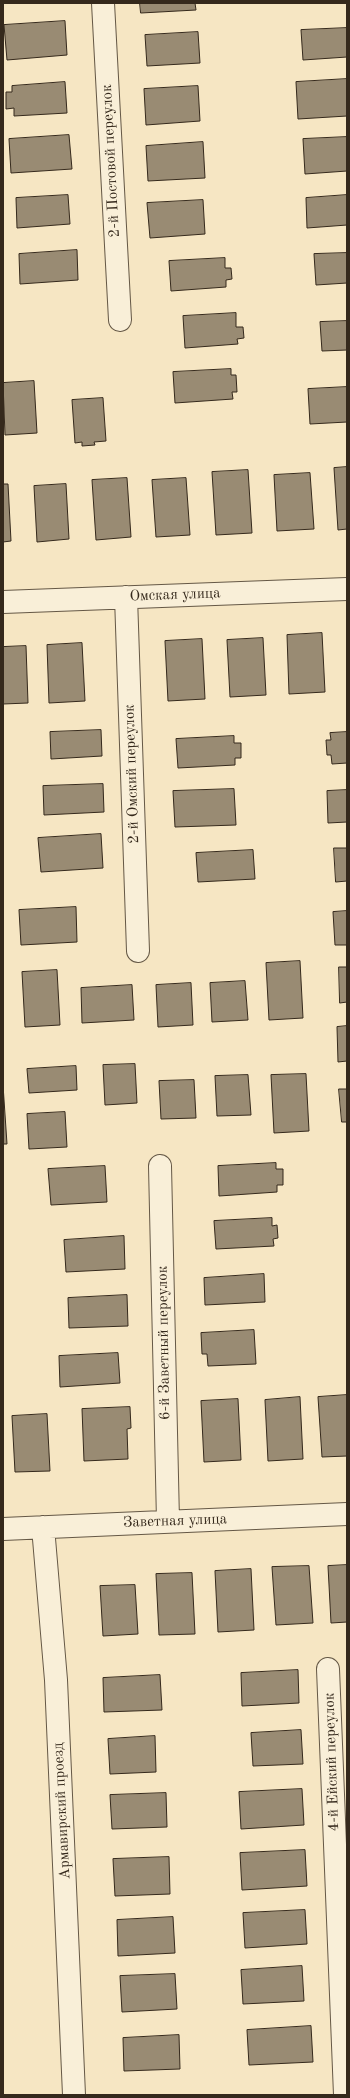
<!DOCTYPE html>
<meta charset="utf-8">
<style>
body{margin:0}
#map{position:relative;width:350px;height:2098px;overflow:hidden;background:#f6e6c3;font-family:"Old Standard TT",serif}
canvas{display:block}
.frame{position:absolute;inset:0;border:4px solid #35291c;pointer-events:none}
</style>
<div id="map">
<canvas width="350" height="2098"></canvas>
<div class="frame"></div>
</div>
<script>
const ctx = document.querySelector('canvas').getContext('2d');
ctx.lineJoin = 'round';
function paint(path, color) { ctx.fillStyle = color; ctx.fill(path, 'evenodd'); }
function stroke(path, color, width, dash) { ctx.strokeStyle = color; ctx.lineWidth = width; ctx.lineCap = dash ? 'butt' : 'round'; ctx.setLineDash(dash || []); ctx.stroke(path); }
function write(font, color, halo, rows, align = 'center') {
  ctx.font = font + ' "Old Standard TT",serif'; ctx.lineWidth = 4; ctx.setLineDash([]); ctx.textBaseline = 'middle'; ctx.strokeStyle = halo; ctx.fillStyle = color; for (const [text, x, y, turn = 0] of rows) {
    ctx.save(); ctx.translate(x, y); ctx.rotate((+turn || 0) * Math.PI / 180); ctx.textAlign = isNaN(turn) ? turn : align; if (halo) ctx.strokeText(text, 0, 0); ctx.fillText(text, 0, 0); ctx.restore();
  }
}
const building = new Path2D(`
 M140,3H195L196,10L141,13Z
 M65,21L67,55L7,60L4,25Z
 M347,28V57L303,60L301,30Z
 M198,32L200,63L147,66L145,35Z
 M347,79V116L298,119L296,82Z
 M65,82L67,113L14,116V108L6,109V92H12V86Z
 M198,86L200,121L146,125L144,89Z
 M69,135L72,169L11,173L9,139Z
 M347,137V171L305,174L303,139Z
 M203,142L205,178L148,181L146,146Z
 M68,195L70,224L17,228L16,198Z
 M347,195V225L307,228L306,198Z
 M203,200L205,234L150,238L147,203Z
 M77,250L78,280L20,284L19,254Z
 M347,253V283L316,285L314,254Z
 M225,258V268H231L232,279L226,280V287L171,291L169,261Z
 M236,313V327H243L244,338L237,339L238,344L185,348L183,316Z
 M347,321V350L322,351L320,322Z
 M231,369V375H236L237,392H232L233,399L175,403L173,372Z
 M34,381L37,433L5,435L3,383Z
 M347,387V422L310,424L308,389Z
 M103,398L106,441L94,442L95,445L82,446V442L75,443L72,400Z
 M347,467V529L338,530L334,468Z
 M248,470L252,533L216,535L212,472Z
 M310,473L314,529L277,531L274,475Z
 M127,478L131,537L96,540L92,480Z
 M186,478L190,535L156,537L152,480Z
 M3,484H8L11,541L3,542Z
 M66,484L69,539L37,542L34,486Z
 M322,633L325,692L289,694L287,635Z
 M263,638L266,695L230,697L227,640Z
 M202,639L205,699L168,701L165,641Z
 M82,643L85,701L49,703L47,645Z
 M26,646L28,703L3,704V647Z
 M101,730L102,756L51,759L50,732Z
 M347,732V763L332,764L331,755H327L326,740H331L330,733Z
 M234,736V743H241V758H235V765L178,768L176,739Z
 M103,784L104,812L44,815L43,786Z
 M234,789L236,825L175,827L173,791Z
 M347,790V822L328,823L327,791Z
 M101,834L103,868L41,872L38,838Z
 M334,848H347V881L336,882Z
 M253,850L255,879L198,882L196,853Z
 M76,907L77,942L21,945L19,910Z
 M347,911V945H335L333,912Z
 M300,961L303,1018L269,1020L266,963Z
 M339,967H347V1002L340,1003Z
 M57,970L60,1025L25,1027L22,972Z
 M245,981L248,1020L212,1022L210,983Z
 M191,983L193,1025L158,1027L156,985Z
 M132,985L134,1020L82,1023L81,988Z
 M347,1026V1061L338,1062L337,1027Z
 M135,1064L137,1103L105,1105L103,1065Z
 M76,1066L77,1090L29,1093L27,1069Z
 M306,1074L309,1131L274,1133L271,1075Z
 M248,1075L251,1115L217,1116L215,1076Z
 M194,1080L196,1118L161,1119L159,1081Z
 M3,1085L7,1144H3Z
 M339,1089H347V1122H342Z
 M65,1112L67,1147L29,1149L27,1114Z
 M276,1163V1169H283V1185H277V1192L219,1196L218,1166Z
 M105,1166L107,1202L51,1205L48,1169Z
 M272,1218V1226L277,1225L278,1238L273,1239L274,1246L216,1249L214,1221Z
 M124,1236L125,1269L66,1272L64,1240Z
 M264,1274L265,1302L205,1305L204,1278Z
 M127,1295L128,1326L69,1328L68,1298Z
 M254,1330L256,1364L208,1366L207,1354H202L201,1333Z
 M118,1353L120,1383L60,1387L59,1356Z
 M347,1395V1456L322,1457L318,1397Z
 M300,1397L303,1459L268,1461L265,1400Z
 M238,1399L241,1460L204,1462L201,1401Z
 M130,1407L131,1428L127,1429L128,1459L84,1461L82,1409Z
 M47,1414L50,1471L15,1472L12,1416Z
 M347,1565V1622L331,1623L328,1566Z
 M309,1566L313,1623L276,1625L272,1567Z
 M251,1569L254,1630L218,1632L215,1571Z
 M192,1573L195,1634L159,1635L156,1574Z
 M135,1585L138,1634L103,1636L100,1586Z
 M298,1670L299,1703L242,1706L241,1673Z
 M160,1675L162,1710L104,1712L103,1678Z
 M301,1730L303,1764L253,1766L251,1733Z
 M155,1736L156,1772L110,1774L108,1739Z
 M302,1789L304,1825L241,1829L239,1792Z
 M166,1793L167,1827L112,1829L110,1795Z
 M305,1850L307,1886L242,1890L240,1853Z
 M169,1857L170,1894L115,1896L113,1859Z
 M305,1910L307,1944L245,1948L243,1913Z
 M173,1917L175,1953L118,1956L117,1920Z
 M302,1966L304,2001L243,2004L241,1970Z
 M175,1974L177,2009L122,2012L120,1976Z
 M311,2026L313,2062L249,2065L247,2030Z
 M179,2035L180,2069L124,2071L123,2038Z`);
paint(building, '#998b73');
stroke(building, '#35291c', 1);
const minor = new Path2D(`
 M103,3L120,320
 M126,597L138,951
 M3,602L347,589
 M160,1166L168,1521
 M43,1527L56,1680L74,2095
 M3,1529L347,1514
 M328,1669L345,2095`);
stroke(minor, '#655846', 24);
stroke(minor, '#f9efd8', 22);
write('15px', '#35291c', '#f9efd8', [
 ["2-й Постовой переулок",111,161,-93],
 ["Омская улица",175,595,-2],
 ["2-й Омский переулок",132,774,-92],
 ["6-й Заветный переулок",164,1343,-91],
 ["Заветная улица",175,1521,-2],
 ["4-й Ейский переулок",332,1762,-92],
 ["Армавирский проезд",62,1811,-93]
]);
</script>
